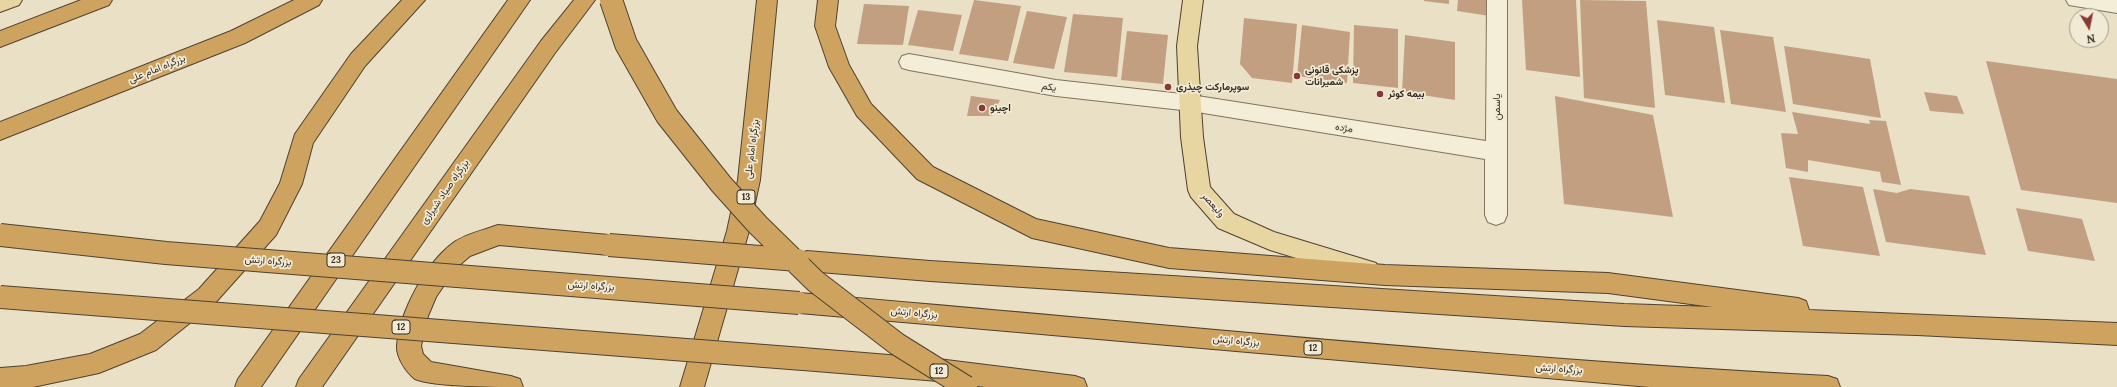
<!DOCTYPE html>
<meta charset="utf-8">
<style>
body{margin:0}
#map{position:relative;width:2117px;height:387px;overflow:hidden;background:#e9e0c6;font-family:Lora,serif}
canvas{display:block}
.north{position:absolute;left:2069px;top:8px;width:40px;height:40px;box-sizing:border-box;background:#f1ead4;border:1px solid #a59d8c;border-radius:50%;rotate:170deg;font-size:11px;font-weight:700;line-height:16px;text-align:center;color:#342a20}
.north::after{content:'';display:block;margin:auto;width:14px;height:18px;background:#8a3835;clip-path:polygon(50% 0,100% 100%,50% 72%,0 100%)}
</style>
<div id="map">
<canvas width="2117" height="387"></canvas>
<div class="north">N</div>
</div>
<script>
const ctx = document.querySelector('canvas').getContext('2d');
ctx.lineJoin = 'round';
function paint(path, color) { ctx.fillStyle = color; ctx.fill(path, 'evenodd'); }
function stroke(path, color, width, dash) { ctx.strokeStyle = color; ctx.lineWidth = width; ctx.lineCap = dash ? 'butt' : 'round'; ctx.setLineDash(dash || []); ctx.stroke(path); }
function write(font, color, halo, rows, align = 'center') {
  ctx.font = font + ' Lora,Vazirmatn,serif'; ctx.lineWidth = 3.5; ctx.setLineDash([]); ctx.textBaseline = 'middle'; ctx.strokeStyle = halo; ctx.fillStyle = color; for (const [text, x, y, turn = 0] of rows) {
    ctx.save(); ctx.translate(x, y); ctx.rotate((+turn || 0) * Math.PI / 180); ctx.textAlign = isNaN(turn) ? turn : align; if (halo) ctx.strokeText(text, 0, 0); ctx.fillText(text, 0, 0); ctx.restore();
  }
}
paint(new Path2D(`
 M974,0L1021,6L1008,61L959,54Z
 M1424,0H1449V4L1424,1Z
 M1458,0H1490V16L1457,11Z
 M1522,0H1576L1580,77L1526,70Z
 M1580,0L1646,1L1655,108L1584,98Z
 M864,4L909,6L903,45L857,44Z
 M918,10L962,15L953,51L908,45Z
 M1027,11L1067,17L1054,69L1013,63Z
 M1073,14L1123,18L1117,77L1064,72Z
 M1244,18L1297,24L1292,83L1252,78L1240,64Z
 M1657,20L1714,27L1725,103L1665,95Z
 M1302,25L1350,32L1347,83L1297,76Z
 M1354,25L1398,29V88L1353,83Z
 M1720,30L1773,37L1786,112L1731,104Z
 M1127,31L1168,35L1163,84L1121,80Z
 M1405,35L1455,42V100L1402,92Z
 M1784,46L1870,59L1881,118L1793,104Z
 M1986,61L2117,79V203L2021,190Z
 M1924,92L1957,96L1964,114L1930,111Z
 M971,96L1000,100L992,116H967Z
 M1555,96L1653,115L1673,217L1564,204Z
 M1792,112L1870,124L1869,120L1886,121L1901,185L1882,182L1880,172L1808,160V172L1786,168L1781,133L1798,134Z
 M1789,177L1863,187L1880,256L1803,246Z
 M1873,189L1897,193L1910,189L1969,196L1986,255L1886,242Z
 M2016,208L2082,219L2095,261L2028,251Z`), '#c29f80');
const minor = new Path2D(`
 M1487,0H1507V215L1504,222L1496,225L1488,222L1485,215V159L1191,111L1056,96L909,70L902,68L899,62L902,56L909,54L1056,80L1191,95L1486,141Z
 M2066,0H2117V13L2069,5Z`);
const major = new Path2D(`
 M0,0H22L19,5L0,12Z
 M1183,0H1203L1197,46L1203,137L1210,187L1234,214L1274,232L1376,263L1379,270L1376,277L1368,280L1270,250L1218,228L1191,197L1188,190L1181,137L1177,46Z`);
const highway = new Path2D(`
 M81,0H112L109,5L0,47V31Z
 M294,0H322L319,5L245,43L0,140V122L231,31Z
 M402,0H425L365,66L313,143L302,184L276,235L215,303L156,350L99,373L33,387H0V368L26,366L90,354L140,334L199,289L260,221L280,183L295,134L351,54Z
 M508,0H530L261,387H235L238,379Z
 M574,0H595L555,53L322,387H296L299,379L541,41Z
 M757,0H777L760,180L749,231L704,387H680L727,231L738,180Z
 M818,0H838L835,26L849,65L871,104L933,167L1036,219L1169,248L1385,265L1608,273L1798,298L1806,301L1809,310L2117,323V345L1917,335L1624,326L930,281L807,271L799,268L796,261L799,254L807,251L930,261L1624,304L1713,307L1608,293L1385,285L1169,268L1032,238L917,179L857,116L829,67L815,26Z
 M498,225L609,235L617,238L620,245L617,252L609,255L499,245L470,256L455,269L436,297L428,316L421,346L423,354L431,362L511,376L520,379L523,387C498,387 435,387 415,379C406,372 396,357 397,345C400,311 426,263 453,243C465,234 484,230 498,225Z
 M799,293C1142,322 1484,358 1828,376L1837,379L1840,387H1650L799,313L791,310L787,303L791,296Z
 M803,348L938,359L1075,376L1084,379L1087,387H985L938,381L803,370L795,367L791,359L795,351Z`);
stroke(minor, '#82735e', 2);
stroke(major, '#504131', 2);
stroke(highway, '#504131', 2);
paint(minor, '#f4edd8');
paint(major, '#e7d5a2');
paint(highway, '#cea360');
const highwayBridge = new Path2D(`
 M611,0L626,44L667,116L721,184L758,225L815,281L897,344L966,387
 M0,235L166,253L799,303
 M609,245L798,260
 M0,297L803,359`);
stroke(highwayBridge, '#504131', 24, []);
stroke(highwayBridge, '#cea360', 22);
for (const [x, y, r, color] of [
 [1297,76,4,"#8a3835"],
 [1168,87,4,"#8a3835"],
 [1380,94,4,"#8a3835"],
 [982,108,4,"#8a3835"]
]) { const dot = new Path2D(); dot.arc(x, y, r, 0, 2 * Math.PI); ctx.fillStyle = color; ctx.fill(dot); stroke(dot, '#f1ead4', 1.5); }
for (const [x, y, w] of [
 [746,197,18],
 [336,260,18],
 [401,327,18],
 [1313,348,18],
 [939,371,18]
]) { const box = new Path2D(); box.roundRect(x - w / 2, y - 7, w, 14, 3); ctx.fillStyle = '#f1ead4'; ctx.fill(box); stroke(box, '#342a20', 1); }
write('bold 9px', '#342a20', null, [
 ["13",746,197],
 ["23",336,260],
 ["12",401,327],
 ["12",1313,348],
 ["12",939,371]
]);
write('10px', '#342a20', '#f1ead4', [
 ["بزرگراه امام علی",157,69,-22],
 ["یکم",1049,87,9],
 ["یاسمن",1497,107,-90],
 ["مژده",1344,128,9],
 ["بزرگراه امام علی",752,149,-83],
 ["بزرگراه صیاد شیرازی",445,192,-55],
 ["ولیعصر",1213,205,49],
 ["بزرگراه ارتش",268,261,4],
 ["بزرگراه ارتش",591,286,4],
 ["بزرگراه ارتش",914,313,5],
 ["بزرگراه ارتش",1236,341,5],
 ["بزرگراه ارتش",1559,369,4]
]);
write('bold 10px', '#342a20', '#f1ead4', [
 ["پزشکی قانونی",1305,70],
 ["شمیرانات",1305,82],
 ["سوپرمارکت چیذری",1176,87],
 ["بیمه کوثر",1388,94],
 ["اچینو",990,108]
], 'left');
</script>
